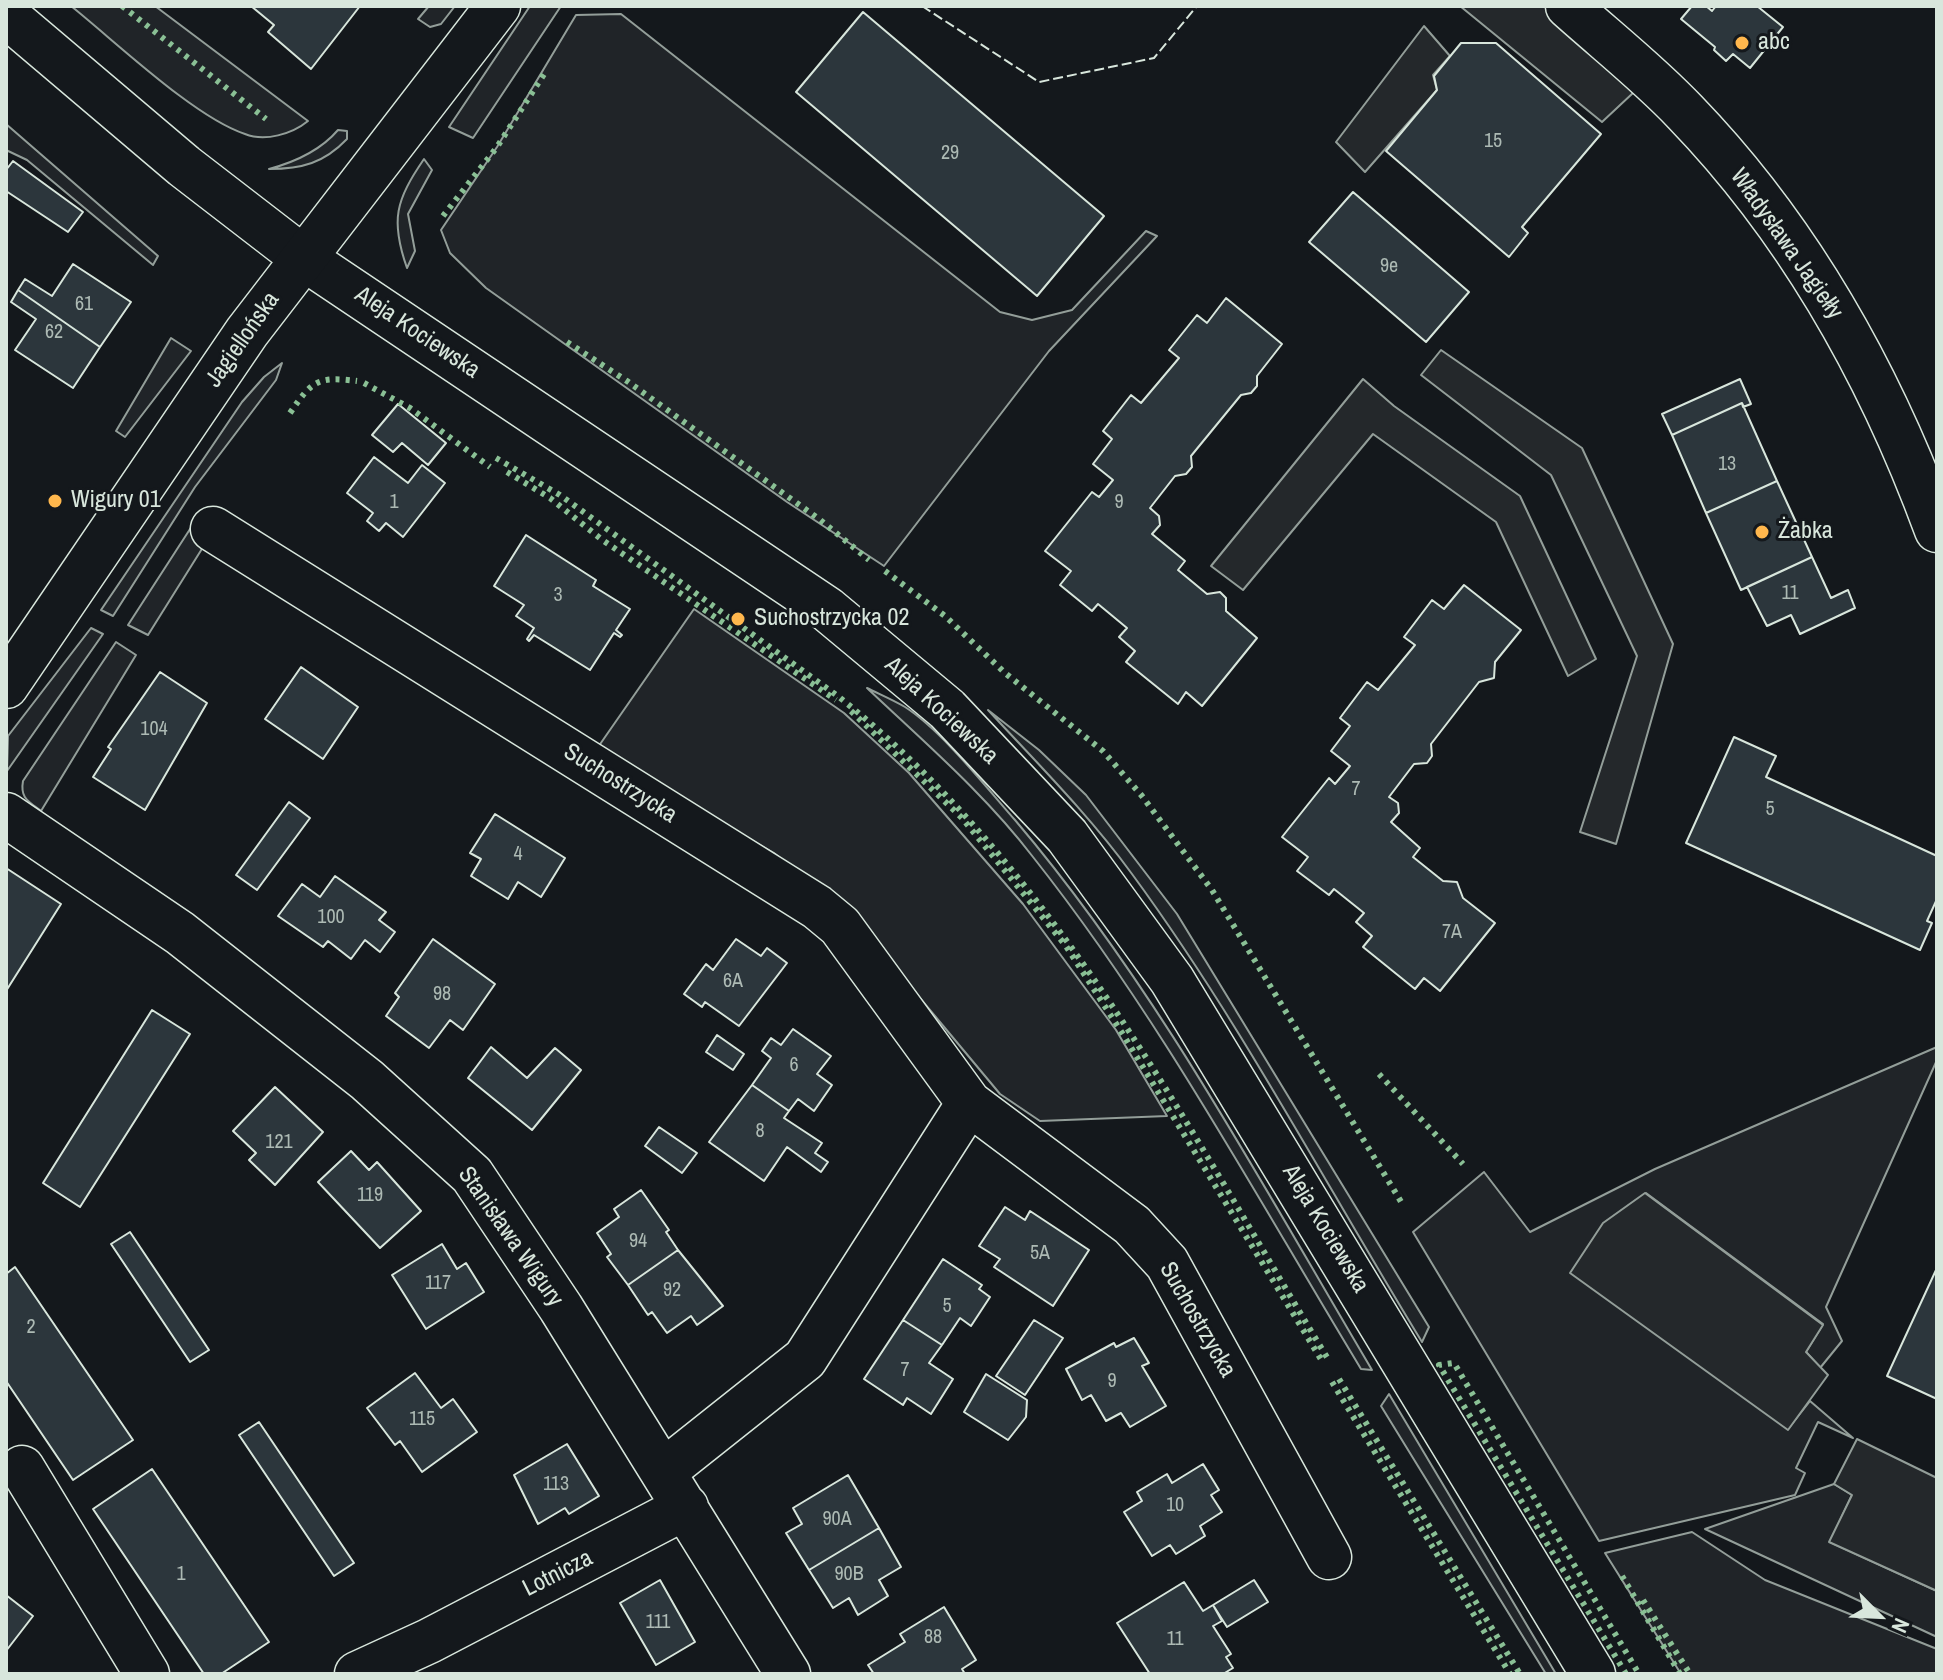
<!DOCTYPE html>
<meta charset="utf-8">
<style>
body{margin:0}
#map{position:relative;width:1943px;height:1680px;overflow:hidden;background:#14181c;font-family:"Archivo Narrow",sans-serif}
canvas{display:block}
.frame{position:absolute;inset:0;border:8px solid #d8e6dc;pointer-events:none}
.north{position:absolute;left:1839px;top:1576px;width:80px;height:80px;-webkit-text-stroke:6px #14181c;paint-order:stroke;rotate:114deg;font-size:22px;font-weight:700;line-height:32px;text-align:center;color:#d8e6dc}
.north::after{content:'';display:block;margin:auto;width:28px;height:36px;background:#d8e6dc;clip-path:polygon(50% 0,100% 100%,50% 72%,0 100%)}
</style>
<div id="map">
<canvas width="1943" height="1680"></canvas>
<div class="frame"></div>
<div class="north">N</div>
</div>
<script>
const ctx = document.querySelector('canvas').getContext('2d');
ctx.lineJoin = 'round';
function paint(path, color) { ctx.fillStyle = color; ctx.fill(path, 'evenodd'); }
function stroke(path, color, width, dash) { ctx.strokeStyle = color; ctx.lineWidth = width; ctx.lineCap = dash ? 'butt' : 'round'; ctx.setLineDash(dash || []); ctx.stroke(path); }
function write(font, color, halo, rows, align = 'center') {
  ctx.font = font + ' "Archivo Narrow",sans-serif'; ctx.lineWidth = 6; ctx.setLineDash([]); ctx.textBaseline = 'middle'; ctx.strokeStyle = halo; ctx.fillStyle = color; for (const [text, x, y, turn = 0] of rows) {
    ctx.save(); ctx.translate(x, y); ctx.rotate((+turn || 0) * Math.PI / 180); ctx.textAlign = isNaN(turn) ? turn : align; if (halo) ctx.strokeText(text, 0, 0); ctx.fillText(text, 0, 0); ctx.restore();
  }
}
const green = new Path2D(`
 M71,6H155L308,121C292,134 265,142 245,134C194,117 116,42 71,6Z
 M429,6H455L441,24L430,27L418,19Z
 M530,6H561L473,138L449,127Z
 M621,14L1000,312L1032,320L1072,310L1146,231L1157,236L1049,351L884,566L787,502L486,288L450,253L441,230L497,147L576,15Z
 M6,124L158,256L153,265L27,160L6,150Z
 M338,130L347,131V139C324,163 302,169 269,169C295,162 320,151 338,130Z
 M424,159L432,170L408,214L415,251L407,268C390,220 396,200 424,159Z
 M171,338L191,351L125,437L116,431Z
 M282,363L276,380L195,487L113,616L101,610L242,402L264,377Z
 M192,526L210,536L148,635L128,625Z
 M694,609L844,713L909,773L1023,904L1116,1030L1167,1116L1040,1121L1000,1094L854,919L774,853L596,750Z
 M91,628L103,634L7,771L8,736Z
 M116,642L136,655L41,811C28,801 20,798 23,781Z
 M867,688C879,694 893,700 905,707C941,730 986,787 1015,820C1156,986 1261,1183 1372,1370L1361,1369C1256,1196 1159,1016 1033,857C985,794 924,742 867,688Z
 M988,710L1039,750L1086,795L1177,914L1429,1327L1422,1342C1327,1187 1240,1021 1132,874C1089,815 1037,763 988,710Z
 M1937,1047V1060L1826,1307L1842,1341L1820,1368L1806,1352L1823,1324L1646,1193L1788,1429L1810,1401L1853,1438L1818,1422L1796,1468L1805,1473L1795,1495L1599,1541L1413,1232L1484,1172L1530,1232L1655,1169Z
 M1389,1394L1556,1674H1546L1381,1406Z
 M1834,1484L1852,1495L1830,1542L1937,1591V1637L1705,1529Z
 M1692,1532L1765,1580L1937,1649V1674H1681L1605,1553Z`);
paint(green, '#202428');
stroke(green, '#939e99', 2);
const parking = new Path2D(`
 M1460,6H1568L1649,78L1602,122Z
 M1424,26L1450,56L1433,75L1437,90L1365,172L1336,142Z
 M1441,350L1582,448L1673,644L1616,844L1580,832L1637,656L1551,475L1421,375Z
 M1363,379L1394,406L1520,496L1596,659L1568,676L1496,522L1373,434L1243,590L1211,566Z
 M1645,1193L1823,1325L1806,1352L1828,1375L1788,1430L1570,1273L1603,1223Z
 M1857,1439L1937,1478V1591L1829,1542L1852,1495L1834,1484Z`);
paint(parking, '#24282b');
stroke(parking, '#939e99', 2);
const building = new Path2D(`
 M251,6H360L311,69L268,32L274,25Z
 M1692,6H1706L1712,11L1716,6H1757L1783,27L1750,68L1733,54L1726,61L1714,50L1715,47L1681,19Z
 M863,12L1104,216L1037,296L796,92Z
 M1461,43H1496L1601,134L1522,227L1528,233L1509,257L1386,151L1437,90L1434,76Z
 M13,161L83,212L68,232L6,191V170Z
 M1353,192L1469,292L1426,342L1309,242Z
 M73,264L131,302L100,347L18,290L25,279L52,296Z
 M18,290L100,347L73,388L15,350L36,319L11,302Z
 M1226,298L1282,344L1257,376V386L1251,393L1241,395L1191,456L1192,467L1186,474L1175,476L1150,508L1159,516L1160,525L1152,534L1185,561L1178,570L1207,594L1220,592L1226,598V611L1257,638L1202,706L1186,692L1178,704L1126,662L1135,651L1119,637L1127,628L1098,604L1092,611L1060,585L1071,571L1045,551L1092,492L1099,497L1113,480L1093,464L1112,439L1103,431L1131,395L1141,403L1179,358L1169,350L1197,315L1207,323Z
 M1740,379L1751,404L1743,407L1742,403L1672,435L1662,414Z
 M1742,403L1777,481L1706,513L1672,435Z
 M398,404L446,443L428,465L402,443L393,452L372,435Z
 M374,457L408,483L422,465L445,483L403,537L386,523L379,531L367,521L373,513L347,493Z
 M1777,481L1812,557L1741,590L1706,513Z
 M526,535L596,580L593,586L630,609L616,630L622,635L620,637L614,633L590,670L534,635L529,641L527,639L534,628L516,616L524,605L494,586Z
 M1812,557L1831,598L1848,590L1855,608L1800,634L1791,615L1767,626L1747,587Z
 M1464,585L1521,630L1495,662L1494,678L1479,682L1431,744L1432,756L1427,763L1414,764L1389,797L1398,803L1399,813L1391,822L1420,848L1413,857L1443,881L1457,882L1463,898L1495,923L1440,991L1424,978L1415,989L1363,947L1372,936L1356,922L1364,913L1334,889L1329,895L1297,871L1308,857L1282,837L1329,778L1335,784L1350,766L1331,751L1350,726L1340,718L1367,682L1378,690L1415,645L1404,637L1432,600L1444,609Z
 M301,667L358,707L323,759L265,719Z
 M160,672L207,703L145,810L93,777L111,749L108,747Z
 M1734,737L1776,756L1766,777L1937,856V899L1927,921L1932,923L1920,950L1686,843Z
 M289,802L310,818L257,890L236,875Z
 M495,814L565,858L541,897L518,882L508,899L471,876L481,859L470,853Z
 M6,868L61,904L6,991Z
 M335,876L386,912L379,920L395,932L380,952L365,940L351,959L328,941L323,947L278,916L302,884L320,897Z
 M433,939L495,984L463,1030L450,1020L429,1048L386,1016L399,997L395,993Z
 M736,939L761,956L767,948L787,963L739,1026L705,1002L702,1007L684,994L706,964L713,970Z
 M152,1010L190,1034L80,1207L43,1183Z
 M793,1029L831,1056L817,1074L832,1085L814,1111L798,1099L789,1111L752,1085L771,1058L762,1051L771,1038L781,1045Z
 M717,1035L744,1054L733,1070L706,1052Z
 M491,1047L527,1078L555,1048L581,1070L532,1130L468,1078Z
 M752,1085L789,1111L784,1118L822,1143L815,1153L828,1162L821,1172L787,1147L764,1181L709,1142Z
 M275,1087L323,1132L275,1185L249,1160L256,1153L233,1131Z
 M659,1127L697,1153L682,1173L645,1146Z
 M351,1151L369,1170L377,1162L421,1211L380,1248L318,1182Z
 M641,1190L669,1230L666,1232L678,1250L628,1285L607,1257L611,1254L597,1233L619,1217L614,1209Z
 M1005,1207L1025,1220L1030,1211L1089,1250L1053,1306L994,1267L1000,1259L979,1246Z
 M130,1232L209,1350L190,1362L111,1244Z
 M442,1244L457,1269L466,1263L484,1292L426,1329L392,1275Z
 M678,1250L723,1306L697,1325L691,1316L667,1333L652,1312L648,1315L628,1285Z
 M943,1259L982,1285L979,1289L990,1297L971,1326L960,1318L942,1345L903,1320Z
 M15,1267L133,1440L73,1480L6,1381V1274Z
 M1936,1270L1937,1271V1399L1887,1376Z
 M903,1320L942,1345L929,1363L953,1379L931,1414L907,1398L903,1405L864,1379Z
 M1034,1320L1063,1338L1025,1395L996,1376Z
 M1134,1338L1149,1363L1142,1366L1166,1406L1130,1427L1121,1413L1106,1421L1091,1395L1082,1400L1066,1369L1114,1343L1116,1347Z
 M415,1373L441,1408L453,1399L477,1432L422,1472L400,1441L395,1445L367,1408Z
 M986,1374L1027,1400L1026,1417L1008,1440L964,1412Z
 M259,1422L354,1563L334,1576L239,1435Z
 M567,1444L599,1496L569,1514L565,1508L538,1524L514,1475Z
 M1203,1464L1219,1490L1211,1495L1222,1512L1200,1526L1205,1536L1176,1554L1170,1545L1152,1556L1124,1512L1142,1501L1137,1492L1167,1474L1172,1483Z
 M152,1469L269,1642L221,1674H204L93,1509Z
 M848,1475L879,1528L809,1570L786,1533L802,1524L793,1508Z
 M879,1528L901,1567L879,1580L888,1596L858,1615L849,1598L833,1608L809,1570Z
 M660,1580L695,1642L656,1665L620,1603Z
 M1254,1580L1268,1602L1227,1627L1213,1605Z
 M1184,1582L1203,1611L1213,1605L1222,1621L1213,1626L1231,1654L1226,1657L1233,1668L1223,1674H1150L1117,1623Z
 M6,1595L33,1616L6,1651Z
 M944,1607L976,1660L962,1669L965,1674H874L868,1665L905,1642L900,1634Z`);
paint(building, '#2c363c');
stroke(building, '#d8e6dc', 2);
const minor = new Path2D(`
 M1568,6C1607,41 1649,74 1685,112C1799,230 1881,377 1937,530
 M6,15L184,166L302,257L827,609L947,709L1067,836L1172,980L1593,1674
 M213,529L817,907L840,926L969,1103L1132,1225L1167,1263L1329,1557
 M6,815L180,933L367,1080L472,1175L561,1308L788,1674
 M22,1468L147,1674
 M664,1471L805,1359L969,1103
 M357,1674L429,1641L686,1507`);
const major = new Path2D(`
 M6,686L247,332L498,6`);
stroke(minor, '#d8e6dc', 47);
stroke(major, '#d8e6dc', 47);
stroke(minor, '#14181c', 44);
stroke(major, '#14181c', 44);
stroke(new Path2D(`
 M122,6L266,119
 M443,216L497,147L546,71
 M567,342L627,381L819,519L869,560
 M364,383L410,408L490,467
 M290,413C312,381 317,376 357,381
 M496,458L560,495L839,697C1057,871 1185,1124 1328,1359
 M507,472L550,498L601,539L836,700
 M885,571L945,616L1005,673L1103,751L1142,796L1212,890L1403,1205
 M851,711L962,818L1066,946L1124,1036L1322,1361
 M1379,1074L1463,1164
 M1339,1379L1520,1674
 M1332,1382L1510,1674
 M1622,1576L1680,1674
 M1643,1600L1690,1674
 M1626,1674L1439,1365L1454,1363L1639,1674`), '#8ac095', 6, [4, 6]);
stroke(new Path2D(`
 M922,6L1039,82L1154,58L1197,6`), '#d8e6dc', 2, [10, 4]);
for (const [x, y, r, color] of [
 [1742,43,8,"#ffb74d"],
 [55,501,8,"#ffb74d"],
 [1762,532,8,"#ffb74d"],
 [738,619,8,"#ffb74d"]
]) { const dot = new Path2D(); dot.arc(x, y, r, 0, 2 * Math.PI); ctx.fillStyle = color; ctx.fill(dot); stroke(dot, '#14181c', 3); }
write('20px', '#adbab4', null, [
 ["15",1493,142],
 ["29",950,154],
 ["9e",1389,267],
 ["61",84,305],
 ["62",54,333],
 ["13",1727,465],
 ["1",394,503],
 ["9",1119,503],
 ["11",1790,594],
 ["3",558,596],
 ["104",154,730],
 ["7",1356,790],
 ["5",1770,810],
 ["4",518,855],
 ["100",331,918],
 ["7A",1452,933],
 ["6A",733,982],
 ["98",442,995],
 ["6",794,1066],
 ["8",760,1132],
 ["121",279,1143],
 ["119",370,1196],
 ["94",638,1242],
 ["5A",1040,1254],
 ["117",438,1284],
 ["92",672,1291],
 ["5",947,1307],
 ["2",31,1328],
 ["7",905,1371],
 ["9",1112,1382],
 ["115",422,1420],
 ["113",556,1485],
 ["10",1175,1506],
 ["90A",837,1520],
 ["1",181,1575],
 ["90B",849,1575],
 ["111",658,1623],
 ["88",933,1638],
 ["11",1175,1640]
]);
write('24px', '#d8e6dc', '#14181c', [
 ["abc",1758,43],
 ["Wigury 01",71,501],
 ["Żabka",1778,532],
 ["Suchostrzycka 02",754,619]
], 'left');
write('24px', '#d8e6dc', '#14181c', [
 ["Władysława Jagiełły",1786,244,55],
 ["Aleja Kociewska",417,333,34],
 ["Jagiellońska",243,340,-55],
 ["Aleja Kociewska",941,711,43],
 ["Suchostrzycka",620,784,32],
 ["Aleja Kociewska",1325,1229,59],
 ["Stanisława Wigury",510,1237,55],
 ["Suchostrzycka",1197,1320,60],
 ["Lotnicza",558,1574,-27]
]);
</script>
